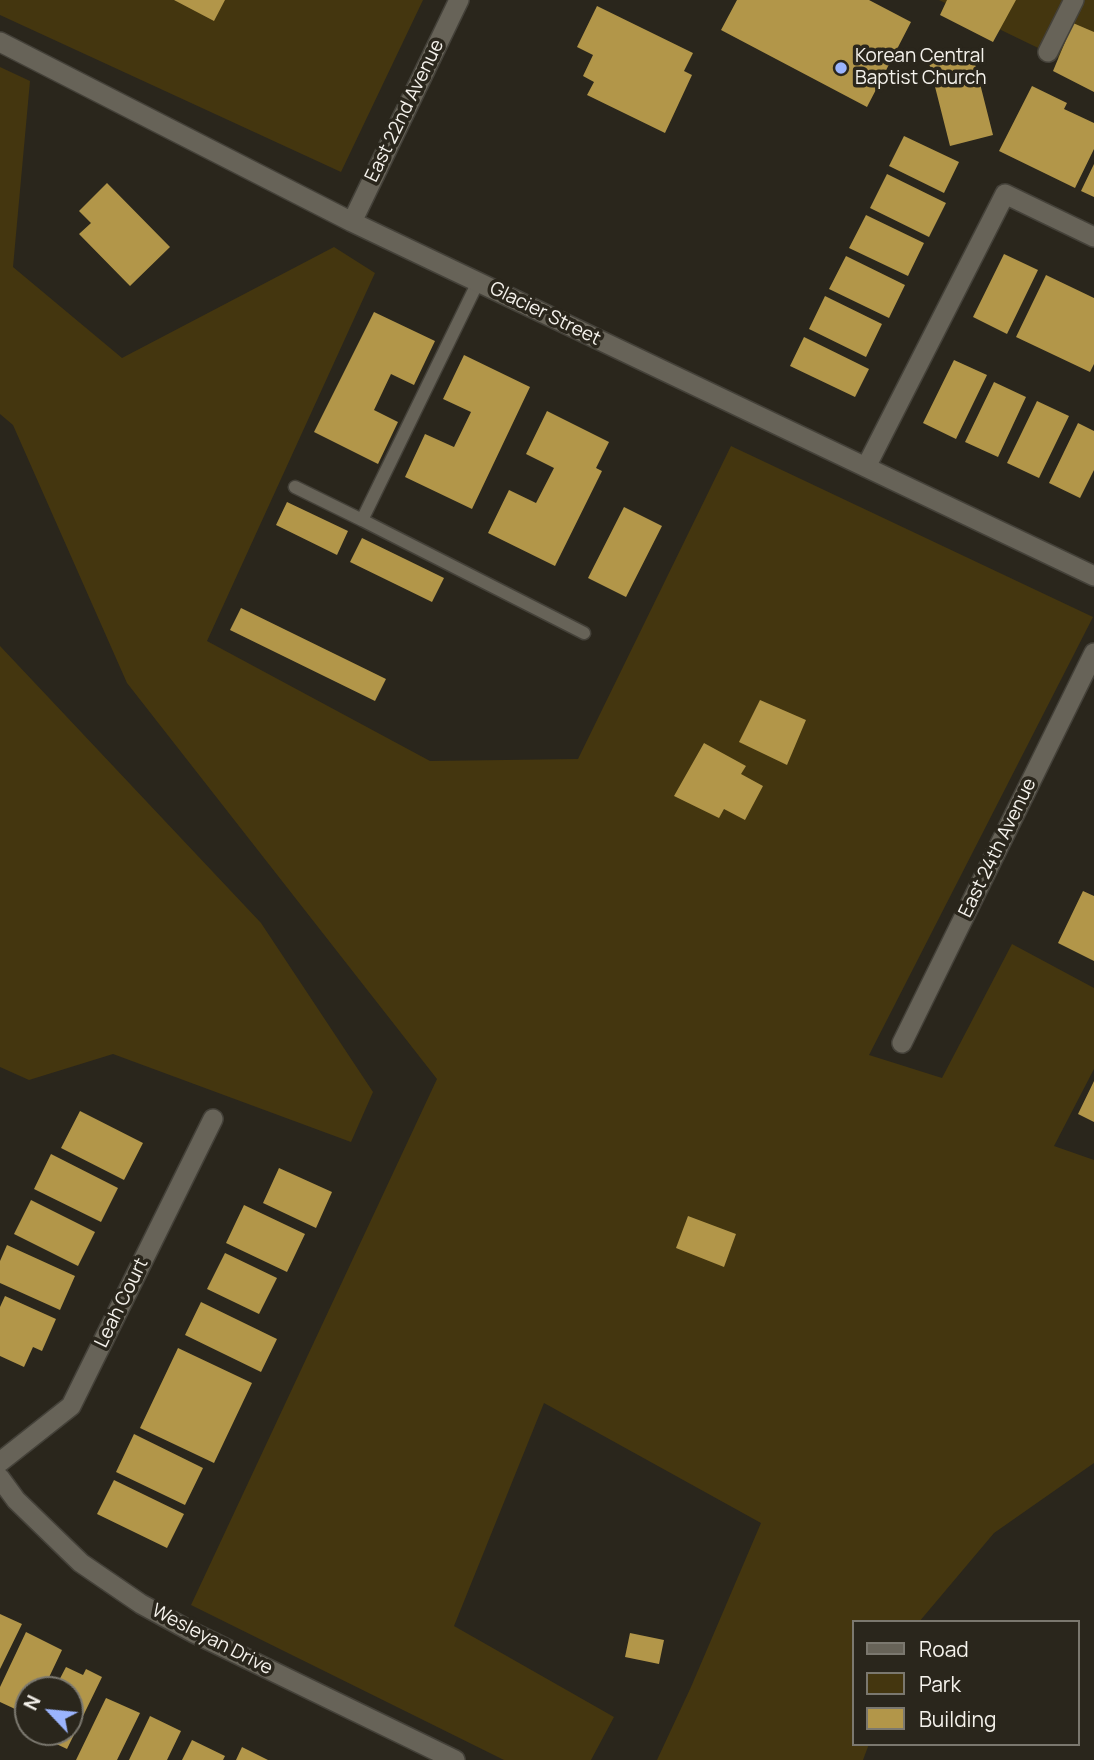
<!DOCTYPE html>
<style>
body{margin:0}
#map{position:relative;width:1094px;height:1760px;overflow:hidden;background:#2a261c;font-family:Manrope,sans-serif}
canvas{display:block}
.legend{position:absolute;left:852px;top:1620px;width:228px;height:126px;box-sizing:border-box;background:#2a261c;border:2px solid #7b786f;margin:0;padding:9px 12px;list-style:none;font-size:21px;color:#f5f2ec}
.legend li{display:flex;align-items:center;gap:14px;height:35px}
.legend b{width:35px;border:2px solid #7b786f}
.north{position:absolute;left:14px;top:1676px;width:70px;height:70px;box-sizing:border-box;background:#2a261c;border:2px solid #7b786f;border-radius:50%;rotate:296deg;font-size:19px;font-weight:700;line-height:28px;text-align:center;color:#f5f2ec}
.north::after{content:'';display:block;margin:auto;width:24px;height:32px;background:#9bb4fd;clip-path:polygon(50% 0,100% 100%,50% 72%,0 100%)}
</style>
<div id="map">
<canvas width="1094" height="1760"></canvas>
<ul class="legend">
<li><b style="height:9px;background:#676358"></b>Road</li>
<li><b style="height:19px;background:#44360f"></b>Park</li>
<li><b style="height:19px;background:#b29649"></b>Building</li>
</ul>
<div class="north">N</div>
</div>
<script>
const ctx = document.querySelector('canvas').getContext('2d');
ctx.lineJoin = 'round';
function paint(path, color) { ctx.fillStyle = color; ctx.fill(path, 'evenodd'); }
function stroke(path, color, width, dash) { ctx.strokeStyle = color; ctx.lineWidth = width; ctx.lineCap = dash ? 'butt' : 'round'; ctx.setLineDash(dash || []); ctx.stroke(path); }
function write(font, color, halo, rows, align = 'center') {
  ctx.font = font + ' Manrope,sans-serif'; ctx.lineWidth = 7; ctx.setLineDash([]); ctx.textBaseline = 'middle'; ctx.strokeStyle = halo; ctx.fillStyle = color; for (const [text, x, y, turn = 0] of rows) {
    ctx.save(); ctx.translate(x, y); ctx.rotate((+turn || 0) * Math.PI / 180); ctx.textAlign = isNaN(turn) ? turn : align; if (halo) ctx.strokeText(text, 0, 0); ctx.fillText(text, 0, 0); ctx.restore();
  }
}
paint(new Path2D(`
 M0,0H423L341,172L0,15Z
 M939,0H1094V75Z
 M0,67L30,81L13,267L122,358L334,247L375,273L207,641L430,761L578,759L731,446L1093,617L869,1055L942,1078L1012,944L1094,988V1069L1054,1146L1094,1160V1463L994,1533L919,1622H854V1744H869L863,1760H657L691,1687L761,1523L544,1403L454,1626L614,1717L591,1760H504L191,1605L437,1079L127,683L13,425L0,414Z
 M0,646L261,923L373,1092L351,1142L113,1054L29,1080L0,1067Z`), '#44360f');
paint(new Path2D(`
 M174,0H225L214,21Z
 M737,0H869L911,22L867,107L721,30Z
 M947,0H1016L993,42L940,15Z
 M597,6L693,53L684,71L692,75L665,133L587,95L594,82L583,76L593,55L577,47Z
 M1073,23L1094,32V92L1053,71Z
 M972,52L993,135L950,146L929,63Z
 M1032,86L1067,103L1064,109L1094,123V149L1075,188L999,151Z
 M904,136L959,162L944,193L889,166Z
 M1094,164V197L1081,191Z
 M887,174L946,203L929,237L870,208Z
 M107,183L170,247L130,286L79,234L91,223L79,211Z
 M866,215L924,243L908,276L849,248Z
 M1004,254L1038,270L1007,334L973,317Z
 M846,256L905,285L889,318L829,289Z
 M1046,275L1094,298V364L1090,372L1016,337Z
 M825,296L882,324L866,357L809,329Z
 M374,312L435,341L414,385L391,374L374,410L398,422L378,464L314,432Z
 M804,337L869,369L855,397L790,366Z
 M464,355L530,387L472,509L405,477L425,434L454,447L471,412L443,399Z
 M954,360L987,375L956,439L923,423Z
 M994,382L1026,397L998,457L965,442Z
 M1037,401L1069,416L1039,478L1007,463Z
 M547,411L609,442L596,468L602,471L555,566L488,533L509,490L536,503L554,468L526,454Z
 M1078,423L1094,431V470L1080,498L1049,483Z
 M287,502L348,531L337,555L276,525Z
 M624,507L662,526L626,597L588,578Z
 M362,538L444,578L432,602L350,562Z
 M241,608L386,679L375,701L230,630Z
 M760,700L806,720L787,765L739,742Z
 M704,743L746,766L741,774L763,786L745,820L724,809L719,818L674,796Z
 M1083,891L1094,896V961L1058,943Z
 M1094,1081V1122L1078,1114Z
 M80,1111L143,1143L124,1180L61,1148Z
 M51,1154L118,1188L101,1222L34,1189Z
 M279,1168L332,1192L316,1228L263,1203Z
 M31,1200L95,1232L78,1266L14,1234Z
 M244,1205L305,1234L287,1272L226,1243Z
 M688,1216L736,1234L724,1267L676,1248Z
 M7,1245L75,1276L60,1310L0,1283V1261Z
 M225,1253L277,1278L259,1314L207,1289Z
 M5,1296L56,1319L42,1351L33,1347L24,1367L0,1356V1307Z
 M201,1302L277,1339L261,1372L185,1335Z
 M178,1348L252,1383L214,1463L140,1428Z
 M134,1434L203,1468L185,1505L116,1472Z
 M114,1480L184,1514L167,1548L97,1514Z
 M0,1614L22,1624L0,1669Z
 M26,1632L62,1650L43,1690H28V1715L0,1702V1687Z
 M630,1633L664,1640L659,1664L625,1657Z
 M66,1667L83,1675L86,1669L102,1677L67,1749L31,1732H70V1690H54Z
 M106,1698L140,1713L117,1760H76Z
 M150,1716L181,1731L167,1760H129Z
 M192,1740L225,1756L223,1760H182Z
 M242,1747L268,1760H236Z`), '#b29649');
const service = new Path2D(`
 M478,282L362,520L584,633
 M295,487L362,520`);
const minor = new Path2D(`
 M0,42L352,222L1094,576
 M1048,52L1074,0
 M352,222L459,0
 M866,467L1005,194L1094,237
 M0,1462L71,1406L213,1119
 M0,1478L16,1500L81,1563L141,1604L194,1633L455,1760`);
const tertiary = new Path2D(`
 M902,1043L1094,653`);
stroke(service, '#444139', 15);
stroke(minor, '#444139', 22);
stroke(tertiary, '#444139', 22);
stroke(service, '#676358', 12);
stroke(minor, '#676358', 19);
stroke(tertiary, '#676358', 19);
for (const [x, y, r, color] of [
 [841,68,7,"#9bb4fd"]
]) { const dot = new Path2D(); dot.arc(x, y, r, 0, 2 * Math.PI); ctx.fillStyle = color; ctx.fill(dot); stroke(dot, '#2a261c', 2.5); }
write('19px', '#f5f2ec', '#2a261c', [
 ["Korean Central",855,57],
 ["Baptist Church",855,79]
], 'left');
write('19px', '#f5f2ec', '#2a261c', [
 ["East 22nd Avenue",405,111,-64],
 ["Glacier Street",545,314,26],
 ["East 24th Avenue",998,848,-64],
 ["Leah Court",122,1303,-64],
 ["Wesleyan Drive",212,1640,27]
]);
</script>
